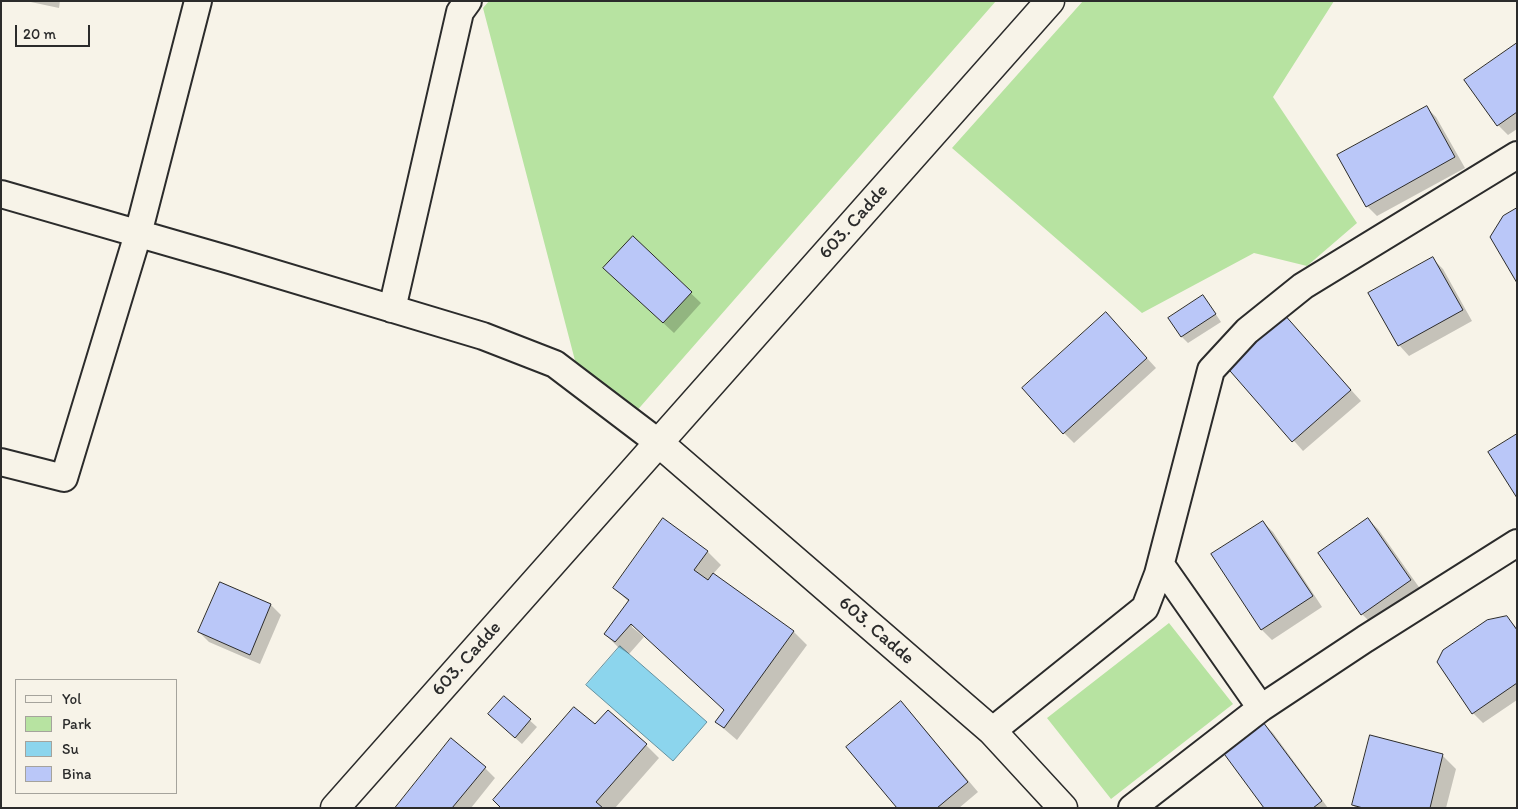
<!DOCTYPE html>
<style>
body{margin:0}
#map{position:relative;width:1518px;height:809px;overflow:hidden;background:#f7f3e8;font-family:Itim,sans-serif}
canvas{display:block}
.frame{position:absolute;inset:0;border:2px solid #2b2b2b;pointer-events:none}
.legend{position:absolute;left:15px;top:679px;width:162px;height:115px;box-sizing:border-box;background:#f7f3e8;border:1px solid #a5a39c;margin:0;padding:6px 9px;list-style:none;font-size:15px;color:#2b2b2b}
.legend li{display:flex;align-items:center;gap:10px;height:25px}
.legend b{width:25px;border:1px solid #a5a39c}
.scale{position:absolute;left:15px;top:25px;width:75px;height:22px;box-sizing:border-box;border:2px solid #2b2b2b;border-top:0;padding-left:6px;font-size:15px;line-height:18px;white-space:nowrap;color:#2b2b2b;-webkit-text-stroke:4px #f7f3e8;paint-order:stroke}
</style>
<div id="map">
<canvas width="1518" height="809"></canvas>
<div class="frame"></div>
<ul class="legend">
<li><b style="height:6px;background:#f7f3e8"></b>Yol</li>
<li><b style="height:14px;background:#b7e3a1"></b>Park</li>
<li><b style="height:14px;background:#8cd5ed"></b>Su</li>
<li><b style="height:14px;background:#bac7f8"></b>Bina</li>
</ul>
<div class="scale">20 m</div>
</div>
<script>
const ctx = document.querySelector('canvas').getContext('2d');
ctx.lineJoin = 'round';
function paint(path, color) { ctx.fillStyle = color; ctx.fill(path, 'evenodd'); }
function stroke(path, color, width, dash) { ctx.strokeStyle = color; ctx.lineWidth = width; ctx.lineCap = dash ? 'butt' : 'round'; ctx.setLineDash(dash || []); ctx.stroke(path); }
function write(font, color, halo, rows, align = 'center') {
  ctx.font = font + ' Itim,sans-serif'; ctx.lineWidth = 4.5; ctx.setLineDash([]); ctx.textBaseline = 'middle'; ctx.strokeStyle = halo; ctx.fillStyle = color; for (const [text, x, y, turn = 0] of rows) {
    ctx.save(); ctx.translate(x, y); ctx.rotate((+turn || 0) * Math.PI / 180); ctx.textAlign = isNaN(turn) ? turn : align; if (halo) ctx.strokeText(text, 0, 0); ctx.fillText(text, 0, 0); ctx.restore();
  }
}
paint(new Path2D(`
 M489,1H996L634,414L578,372L483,8Z
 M1083,1H1334L1273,97L1357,223L1307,266L1254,253L1142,313L952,148Z
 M1169,623L1233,704L1111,799L1047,718Z`), '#b7e3a1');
const water = new Path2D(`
 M620,646L707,722L673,761L586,685Z`);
paint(water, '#8cd5ed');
stroke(water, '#65919f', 1);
paint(new Path2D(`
 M26,1H60L59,8Z
 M1517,44V129L1508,135L1498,125Z
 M1426,107L1436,117L1465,168L1377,216L1367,206Z
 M633,238L701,303L674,333L615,278Z
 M1433,259L1443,269L1472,321L1409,356L1399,345L1370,294Z
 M1203,297L1209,304L1221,322L1188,343L1182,337Z
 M1116,324L1156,368L1074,443L1064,433Z
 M1293,325L1361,401L1303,451L1226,364Z
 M1368,519L1378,529L1421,590L1372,624L1362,614Z
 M663,520L708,552L721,565L713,574L794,632L807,645L737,740L716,722L729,714L632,623V627L644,637L629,654L618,647L605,634L629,602L614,588Z
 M1263,522L1273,532L1322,607L1272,640L1262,630L1213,555Z
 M220,584L271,605L281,615L260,664L209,642L199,632Z
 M1506,617L1517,628V700L1483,723L1473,713Z
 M504,697L537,727L522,744L496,721Z
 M911,713L978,792L959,808H898Z
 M1263,723L1273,733L1328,808H1265Z
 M595,726L646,745L659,758L615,808H502Z
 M1443,756L1456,769L1446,808H1356L1353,805Z
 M485,768L495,778L471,808H396Z`), '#0003');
const building = new Path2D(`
 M1517,43V112L1497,126L1464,80Z
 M1427,106L1455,157L1366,207L1337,155Z
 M1517,208V283L1490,237L1503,216Z
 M633,236L692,292L663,323L603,268Z
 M1433,257L1463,310L1398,346L1368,293Z
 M1203,295L1216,314L1181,337L1168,318Z
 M1106,312L1147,358L1063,434L1022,388Z
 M1283,313L1351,390L1292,442L1224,364Z
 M1517,434V498L1488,452Z
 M663,518L708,551L694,570L708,580L713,573L794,631L724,728L715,722L724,710L631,624L615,642L604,634L629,600L613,588Z
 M1368,518L1411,580L1361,615L1318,553Z
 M1263,521L1313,596L1261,630L1211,554Z
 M220,582L271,604L250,655L198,632Z
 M1507,616L1517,630V683L1472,714L1437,662L1443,650L1487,620Z
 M504,696L531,719L515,738L488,714Z
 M901,701L968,782L937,808H897L846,747Z
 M574,707L595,724L608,710L647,744L596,802L603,808H501L493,800Z
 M1263,722L1322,801L1313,808H1264L1222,751Z
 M1370,735L1443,754L1430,808H1363L1352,805Z
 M451,738L486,767L452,808H395Z`);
paint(building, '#bac7f8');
stroke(building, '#2b2b2b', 1);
const street = new Path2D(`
 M1,194L230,260L483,336L555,364L659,443
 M392,309L460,12L468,1
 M1,462L64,478L138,234L198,1
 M1161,565L1261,708
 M992,731L1145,608L1158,574L1211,370L1247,331L1303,286L1517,155
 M1132,808L1261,708L1365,639L1517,543`);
const secondary = new Path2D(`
 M659,443L992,731L1063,808
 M335,808L1050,1`);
stroke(street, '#2b2b2b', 30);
stroke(secondary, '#2b2b2b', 31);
stroke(street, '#f7f3e8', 26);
stroke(secondary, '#f7f3e8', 28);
write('19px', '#2b2b2b', '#f7f3e8', [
 ["603. Cadde",854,222,-48],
 ["603. Cadde",876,631,41],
 ["603. Cadde",467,659,-48]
]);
</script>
